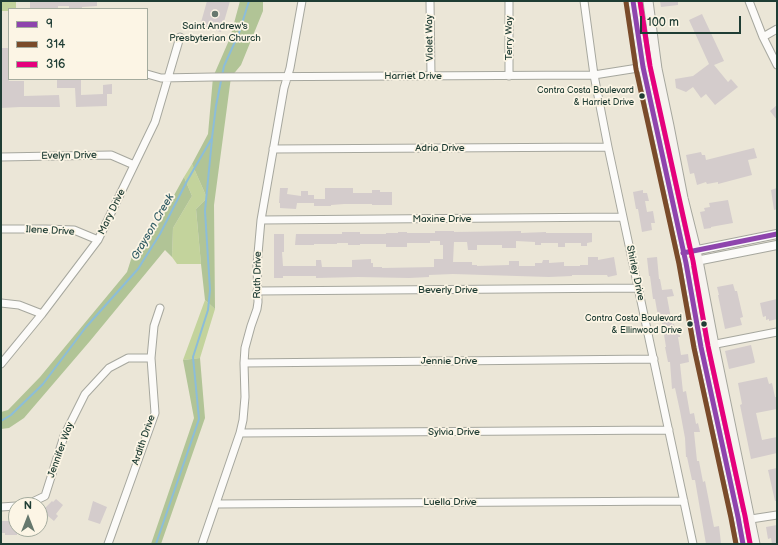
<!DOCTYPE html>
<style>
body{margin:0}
#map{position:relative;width:778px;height:545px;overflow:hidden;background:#ebe6d7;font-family:"Balsamiq Sans",sans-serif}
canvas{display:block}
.frame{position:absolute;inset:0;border:2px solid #1f3d34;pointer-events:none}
.legend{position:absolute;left:8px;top:8px;width:140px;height:72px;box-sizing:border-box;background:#fcf5e5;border:1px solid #a4ab9e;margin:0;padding:5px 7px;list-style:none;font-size:12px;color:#1f3d34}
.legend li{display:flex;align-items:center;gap:8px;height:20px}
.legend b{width:20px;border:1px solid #a4ab9e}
.north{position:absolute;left:8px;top:497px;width:40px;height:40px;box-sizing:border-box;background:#fcf5e5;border:1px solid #a4ab9e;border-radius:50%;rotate:0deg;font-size:11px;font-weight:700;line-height:16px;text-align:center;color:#1f3d34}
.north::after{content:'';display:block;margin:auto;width:14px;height:18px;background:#66786d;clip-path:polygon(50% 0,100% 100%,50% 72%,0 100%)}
.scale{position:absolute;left:640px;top:16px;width:101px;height:18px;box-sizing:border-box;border:2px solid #1f3d34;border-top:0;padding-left:5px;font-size:12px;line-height:14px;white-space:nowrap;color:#1f3d34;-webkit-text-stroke:3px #fcf5e5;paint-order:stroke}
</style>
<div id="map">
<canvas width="778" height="545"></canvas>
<div class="frame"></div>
<ul class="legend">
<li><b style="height:5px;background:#8e44ad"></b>9</li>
<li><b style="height:5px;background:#7a4b2a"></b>314</li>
<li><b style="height:5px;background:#e5007d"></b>316</li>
</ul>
<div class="north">N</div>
<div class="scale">100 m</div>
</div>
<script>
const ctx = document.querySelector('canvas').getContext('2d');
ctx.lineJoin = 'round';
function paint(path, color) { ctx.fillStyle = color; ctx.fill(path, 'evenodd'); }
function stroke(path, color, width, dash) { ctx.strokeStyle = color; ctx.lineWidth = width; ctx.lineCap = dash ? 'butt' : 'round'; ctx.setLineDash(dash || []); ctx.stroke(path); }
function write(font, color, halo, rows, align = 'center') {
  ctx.font = font + ' "Balsamiq Sans",sans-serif'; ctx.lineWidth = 3.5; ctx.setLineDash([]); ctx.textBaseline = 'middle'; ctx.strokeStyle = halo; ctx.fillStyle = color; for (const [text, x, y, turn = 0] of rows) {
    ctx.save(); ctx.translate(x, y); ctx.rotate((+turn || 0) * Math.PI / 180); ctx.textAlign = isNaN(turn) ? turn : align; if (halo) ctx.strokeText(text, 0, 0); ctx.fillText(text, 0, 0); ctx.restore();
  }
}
paint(new Path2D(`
 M1,1H16V9H9V11H1Z
 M192,164L207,198L196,209L201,264H177L172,257L173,228L192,196L184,177Z
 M205,300L215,309L200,358L183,360Z`), '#c3d39c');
paint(new Path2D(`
 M240,1H263V11L241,65L231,77L214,205L215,309L205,300L201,264L196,209L207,198L192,164L208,134L213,77L230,38Z
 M184,177L192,196L173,228L172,257L165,250L90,341L24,418L9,428L1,429V412L8,410L40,377L127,272L134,250L154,232Z
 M200,358L205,418L161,544H151L194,418L183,360Z`), '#b1c496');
stroke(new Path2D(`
 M1,421L11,415L43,384L86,327L138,269L160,234L187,181L212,138L216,106L224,66L239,33L249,1
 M156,544L199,419L193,357L208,310L210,290L205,211L212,139`), '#8cbdd9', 2);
paint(new Path2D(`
 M30,1H97V6L82,7V9H69V6H58V9H30Z
 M207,1H230L221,32L200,26Z
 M660,1H678V5L661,7Z
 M702,14L724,61L714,65L728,82L731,79L738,87L715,105L706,94L701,98L693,87L686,92L676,88L675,79L693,76L709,64L689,20Z
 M1,48H9V81H24V96L59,95L60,107H20L1,108Z
 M57,79H81V95L103,94V85L112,84V94H107V106L76,107L75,88H57Z
 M777,105V120L770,111Z
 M754,148L757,158L748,160L752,175L718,184V182L707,184L706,182L697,185L694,173L690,174L686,155L701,152L702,155H705L706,160Z
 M280,188H288L287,194L301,196V191H308V195H314V199H325V188H353V193H372V190H380V192H392V205H372V204H344L331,205V206H314V203H297L296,209L280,208V203H279Z
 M777,188V209L774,210L771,190Z
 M643,190V193H647L649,201H645L647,212L653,211L655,223H651L652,230L642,232L638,209H636L633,192Z
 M728,200L733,223L716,226L711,227V228L704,229L700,212L705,211L704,208L710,207L709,203Z
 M435,231H454V232L521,231V233L546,232V233H592V242L587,243V246H581V243H565V247H558V243H541V245H535V242L516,241V248H502V245H477V250H468L467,242H454L453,262H472V265H477V266L509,265V261H519V266H535V263H542L543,260H549V263L564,262V266H580V265H588V257H598V260L614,257L617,275L608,277L607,275H572V276L549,277L453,274L429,275V277L409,278L358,277L316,278V276H283V278H274V234H284V252H282L283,266H316V260H321L322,267H352V260L371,259V263H373V267H382V268L434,267V259H443V245H440V241H430V243H407V247H386V244H360V245H348V243H337V244H314V245H295L296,234H342V232H360V234H386V233H398V232H407V233H435Z
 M657,257L659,279H660L662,290L672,289L674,296L667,297L672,324H674L675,331L679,330L680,337H678L681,355L688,354L689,362L680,364L683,392L686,391L690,414L694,413L696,424L698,423L700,432H694L697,461H699L703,482L705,481L714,527L719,526L721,543H716V544H706L695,480H692L687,457H686L685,438L680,411L675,388L672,389L670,362H668L665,347H666L662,322H659L655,299H653L650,276H649L647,258Z
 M733,284L735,291H737L743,317L740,318L742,325L725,329L718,295H719L717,287Z
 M777,299V319L769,321V319L766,320V316L763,317L760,303Z
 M751,345L755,362L754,363L729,369L725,351Z
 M767,377L769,384L772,383L775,397H777V409L756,413L762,440L777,437V453L751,459L740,405L742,404L738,383Z
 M777,468V501H775L768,470Z
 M56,499L63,505L56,514L58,516L54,521L42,511L52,501L53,502Z
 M93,501L107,507L100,524L88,520Z
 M2,521H16L17,535H5V533H1V523H2Z
 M777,525V544H772L771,538L768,539L766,527Z`), '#d4cccc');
const minor = new Path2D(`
 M430,1L431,76
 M509,1V76
 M584,1L594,75L608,147L693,544
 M749,1L763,37L777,65
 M763,37L777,29
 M147,74L161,78L213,77L594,75L657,65
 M273,149L608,147
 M1,157L111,155L134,165
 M261,220L623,217
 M1,229H45L74,230L98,240
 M257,291L638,288
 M1,303L19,305L42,314
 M701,347L777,332
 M244,363L654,359
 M1,364L42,314L98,240L155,122L180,37
 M240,433L669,430
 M217,504L684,501
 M26,505L45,496L64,436L85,394L109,368L128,358H151
 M1,507L16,506
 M737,514L751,519L777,515
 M108,544L155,413L151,358L154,326L160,308
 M202,544L240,433L243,420L245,397L244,363L245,348L251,326L257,309L258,302L257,265L261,220L284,88L290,68L302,1`);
const tertiary = new Path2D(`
 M683,253L777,234
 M686,263L777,245`);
const secondary = new Path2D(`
 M633,1L643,67L686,263L701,347L738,517L743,544
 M648,1L657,69L669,126L683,198L696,250L714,345L755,544`);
stroke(minor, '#a6a79e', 9);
stroke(tertiary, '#a6a79e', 10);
stroke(secondary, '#a6a79e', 11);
stroke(minor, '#fcfbf9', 7);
stroke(tertiary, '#fcfbf9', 8);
stroke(secondary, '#f6f3ef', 9);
stroke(new Path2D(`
 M633,1L643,67L686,263L701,347L738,517L743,544
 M683,253L777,234`), '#8e44ad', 5);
stroke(new Path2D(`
 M626,2L636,69L679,264L694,348L731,518L736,544`), '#7a4b2a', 5);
stroke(new Path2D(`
 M640,1L650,66L693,261L708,346L745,516L750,543`), '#e5007d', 5);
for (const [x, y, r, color] of [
 [215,14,4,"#66786d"],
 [642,96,3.5,"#1f3d34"],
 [690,324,3.5,"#1f3d34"],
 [704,324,3.5,"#1f3d34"]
]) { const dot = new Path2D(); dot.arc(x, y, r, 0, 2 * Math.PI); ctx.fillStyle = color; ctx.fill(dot); stroke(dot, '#fcf5e5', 1.5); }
write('9px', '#1f3d34', '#fcf5e5', [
 ["Contra Costa Boulevard",634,91],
 ["& Harriet Drive",634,103],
 ["Contra Costa Boulevard",682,319],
 ["& Ellinwood Drive",682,331]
], 'right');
write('10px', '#1f3d34', '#fcf5e5', [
 ["Saint Andrew's",215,26],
 ["Presbyterian Church",215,38]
]);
write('10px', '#1f3d34', '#fcf5e5', [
 ["Violet Way",430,38,-91],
 ["Terry Way",509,38,-90],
 ["Harriet Drive",413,76],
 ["Adria Drive",440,148],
 ["Evelyn Drive",69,156,-1],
 ["Mary Drive",112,212,-64],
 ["Maxine Drive",442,219],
 ["Ilene Drive",50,231,3],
 ["Shirley Drive",635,273,78],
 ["Ruth Drive",258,275,-89],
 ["Beverly Drive",448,290],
 ["Jennie Drive",449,361],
 ["Sylvia Drive",454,432],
 ["Ardith Drive",144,440,-71],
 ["Jennifer Way",61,450,-70],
 ["Luella Drive",450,502]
]);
write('italic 11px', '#335e66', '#fcf5e5', [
 ["Grayson Creek",153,227,-60]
]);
</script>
